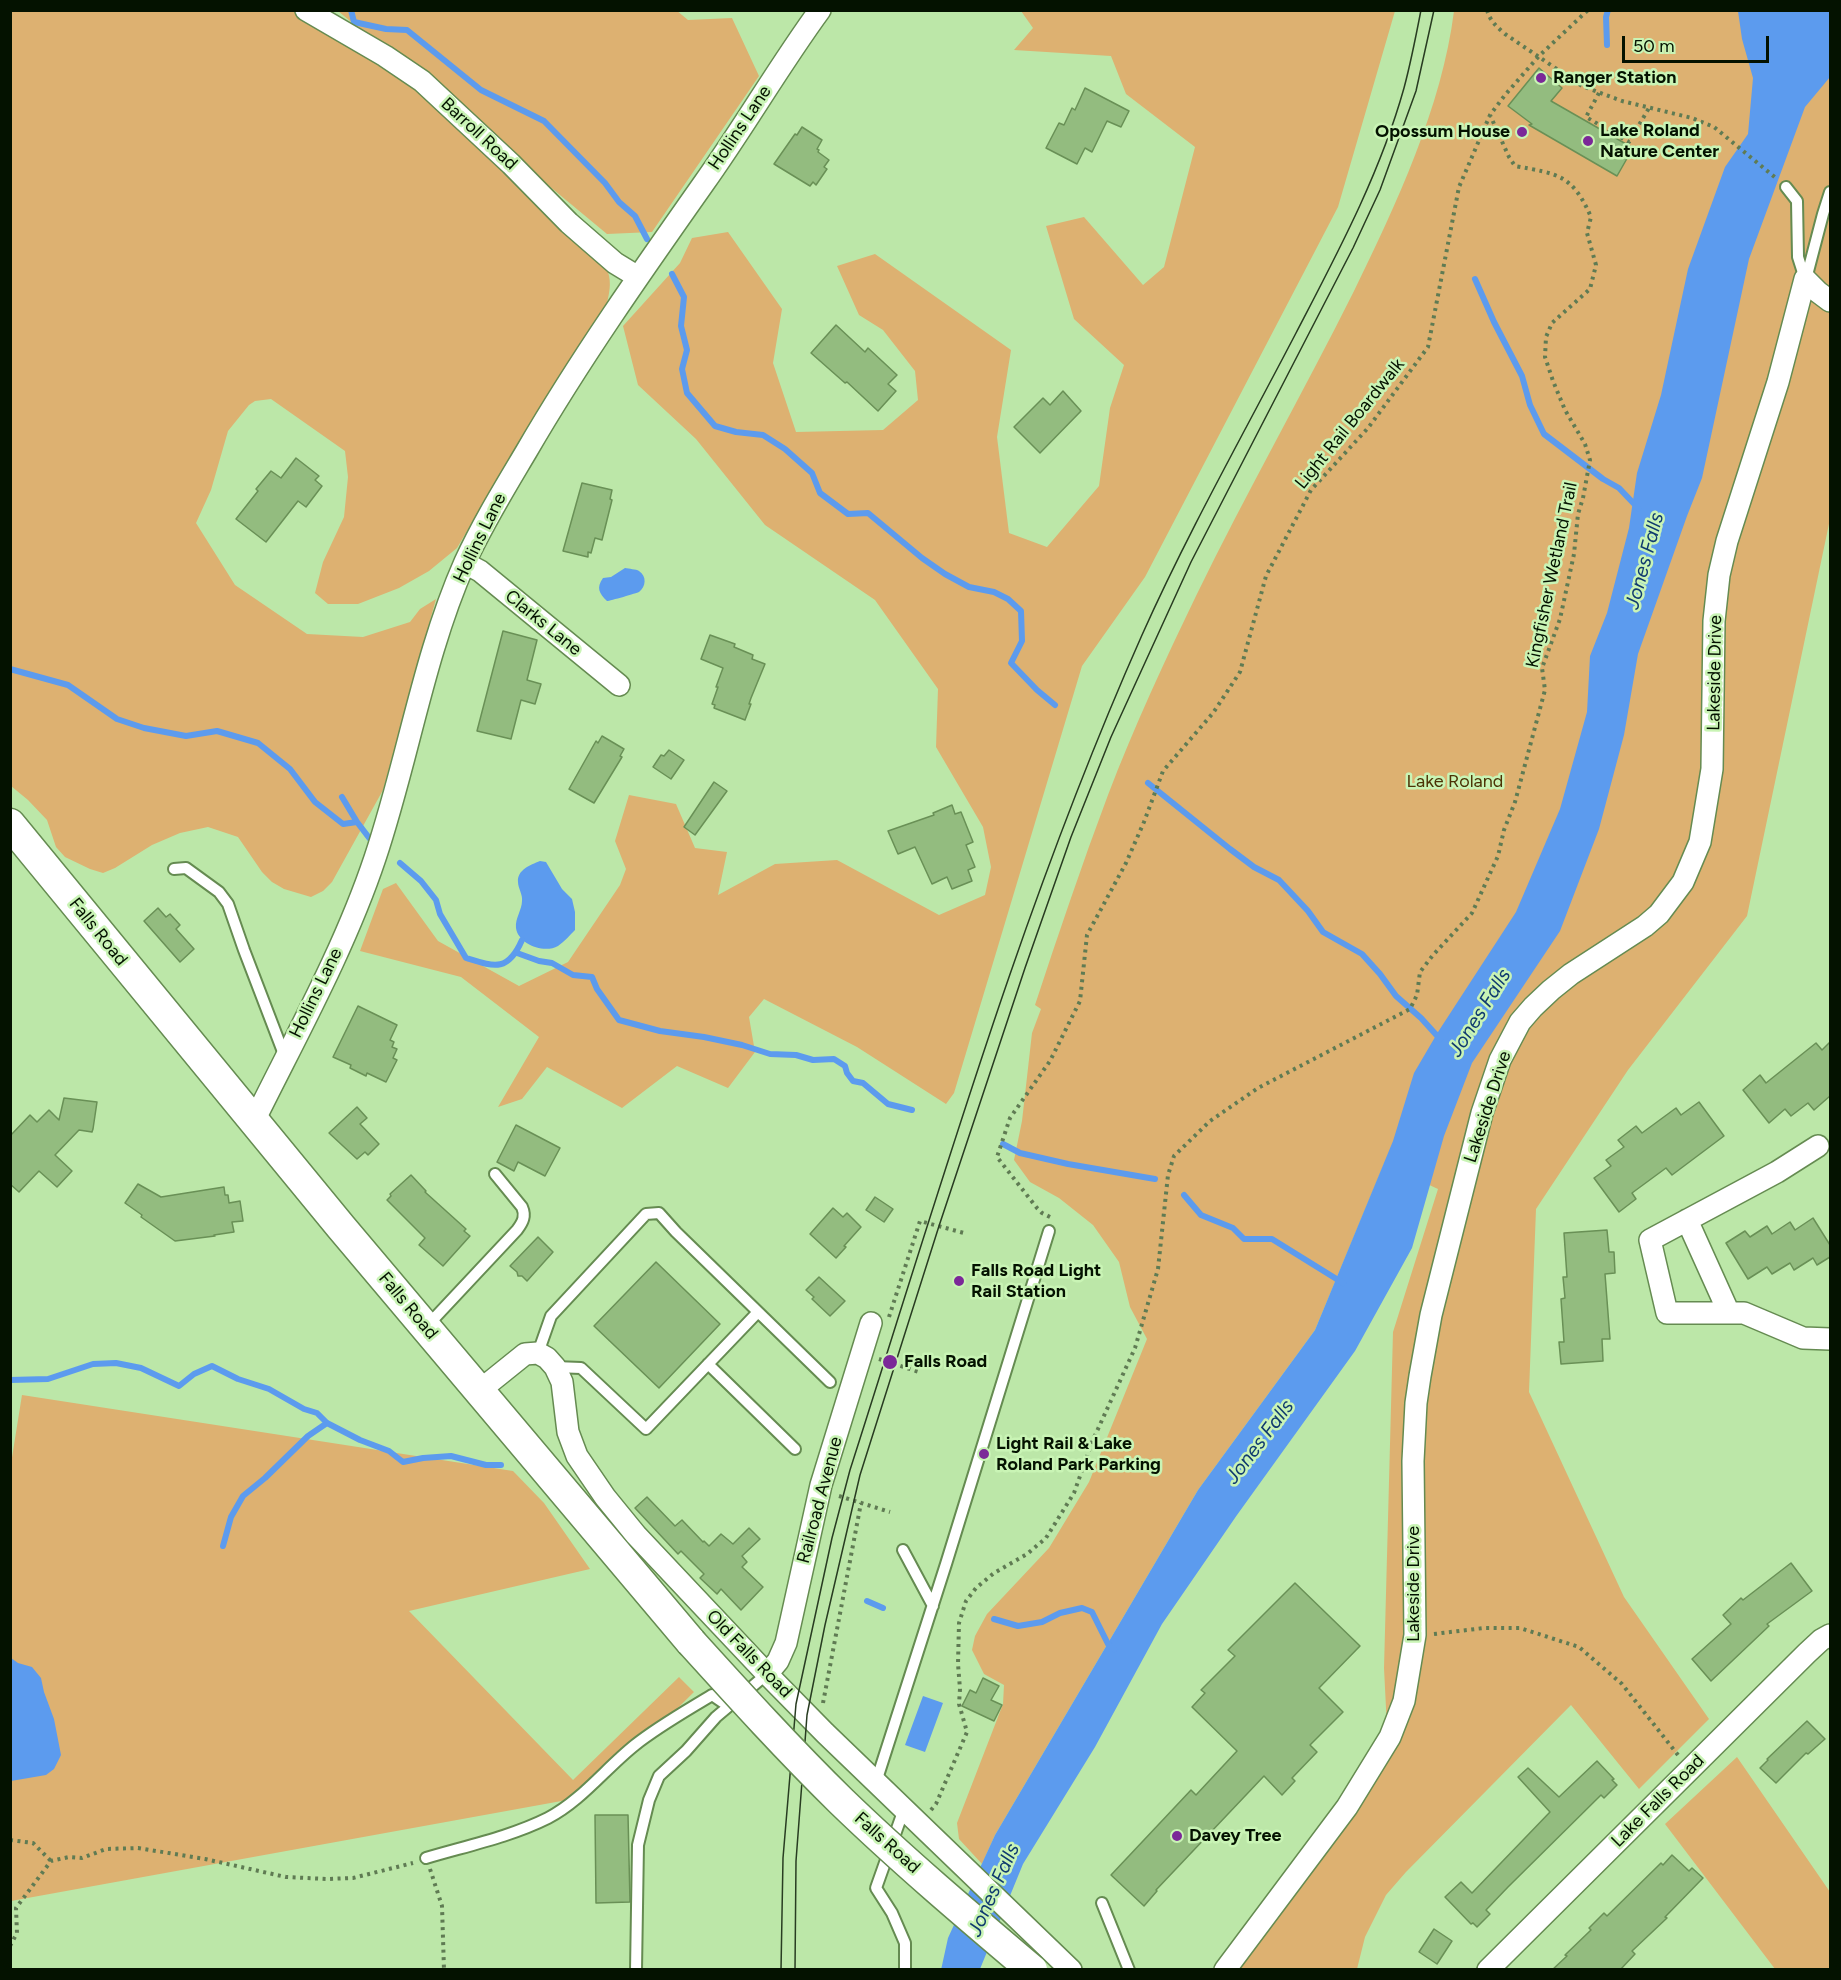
<!DOCTYPE html>
<style>
body{margin:0}
#map{position:relative;width:1841px;height:1980px;overflow:hidden;background:#bce7a8;font-family:Figtree,sans-serif}
canvas{display:block}
.frame{position:absolute;inset:0;border:12px solid #041200;pointer-events:none}
.scale{position:absolute;left:1622px;top:36px;width:147px;height:27px;box-sizing:border-box;border:3px solid #041200;border-top:0;padding-left:8px;font-size:18px;line-height:21px;white-space:nowrap;color:#041200;-webkit-text-stroke:4px #c9f4b5;paint-order:stroke}
</style>
<div id="map">
<canvas width="1841" height="1980"></canvas>
<div class="frame"></div>
<div class="scale">50 m</div>
</div>
<script>
const ctx = document.querySelector('canvas').getContext('2d');
ctx.lineJoin = 'round';
function paint(path, color) { ctx.fillStyle = color; ctx.fill(path, 'evenodd'); }
function stroke(path, color, width, dash) { ctx.strokeStyle = color; ctx.lineWidth = width; ctx.lineCap = dash ? 'butt' : 'round'; ctx.setLineDash(dash || []); ctx.stroke(path); }
function write(font, color, halo, rows, align = 'center') {
  ctx.font = font + ' Figtree,sans-serif'; ctx.lineWidth = 5; ctx.setLineDash([]); ctx.textBaseline = 'middle'; ctx.strokeStyle = halo; ctx.fillStyle = color; for (const [text, x, y, turn = 0] of rows) {
    ctx.save(); ctx.translate(x, y); ctx.rotate((+turn || 0) * Math.PI / 180); ctx.textAlign = isNaN(turn) ? turn : align; if (halo) ctx.strokeText(text, 0, 0); ctx.fillText(text, 0, 0); ctx.restore();
  }
}
paint(new Path2D(`
 M676,10L688,20L732,18L759,76L652,232L607,234L338,11Z
 M10,11H295L430,94L606,267C612,280 610,290 607,303L521,439L457,548L429,571L399,588L358,604H328L315,593L323,562L344,517L348,477L345,451L271,399L255,401L249,405L228,431L211,490L196,523L235,585L307,634L363,637L410,622L420,609L436,599L383,790L332,882L323,891L311,897L284,889L272,882L262,872L238,837L208,827L180,833L152,845L115,868L103,873L90,869L65,857L56,847L47,820L28,800L11,786Z
 M1021,11H1395L1338,207L1145,577L1082,666L954,1093L946,1104L857,1047L764,999L749,1017L755,1052L728,1088L677,1066L622,1108L547,1067L522,1099L498,1107L539,1037L461,977L360,951L383,889L396,883L438,941L519,986L568,962L620,885L626,869L615,841L629,795L676,804L695,848L727,852L718,895L775,864L837,860L939,915L985,895L991,867L983,827L936,747L938,689L875,600L765,525L696,439L638,385L623,326L680,263L692,238L728,232L782,309L773,363L796,432L883,430L918,400L915,371L883,330L859,315L837,266L875,254L1011,350L997,437L1009,533L1047,547L1099,486L1110,408L1124,365L1074,319L1046,226L1084,217L1143,285L1164,267L1195,147L1126,94L1111,56L1014,50L1033,28Z
 M1454,11H1830V519L1747,916L1628,1070L1536,1209L1529,1392L1624,1597L1709,1719L1639,1789L1571,1705L1406,1872L1386,1895L1365,1937L1357,1969H1215L1316,1837L1387,1728L1384,1668L1393,1332L1438,1189L1384,1164L1315,1330L1198,1490L995,1835L982,1864L959,1839L957,1823L1003,1704L1004,1685L984,1674L972,1650L975,1636L987,1614L1049,1548L1089,1482L1147,1339L1130,1307L1119,1262L1093,1225L1059,1198L1030,1182L1014,1160L1022,1121L1032,1033L1041,1009L1035,1005C1058,935 1082,864 1108,795C1134,727 1165,660 1196,596C1246,493 1303,393 1354,291C1396,205 1442,107 1454,11Z
 M22,1395L513,1471L544,1503L590,1569L409,1611L573,1780L679,1677L694,1692L589,1796L11,1901L10,1470Z
 M1737,1757L1830,1892V1969H1775L1665,1824Z`), '#ddb171');
paint(new Path2D(`
 M1738,11H1830V77L1805,107L1749,259L1702,478L1687,516L1638,654L1624,735L1599,829L1560,931L1472,1063L1444,1136L1412,1248L1355,1351L1237,1515L1162,1624L1095,1747L1023,1864L980,1969L941,1970L948,1938L995,1835L1198,1490L1315,1330L1393,1141L1414,1073L1438,1032L1516,912L1560,809L1587,712L1590,656L1607,613L1629,528L1637,473L1661,395L1688,269L1725,167L1748,134L1753,78L1742,39Z
 M625,568C629,569 636,569 639,571C647,576 646,587 639,592C637,593 610,601 607,601C599,593 596,588 603,578L611,577Z
 M540,861L546,862L562,889L572,899L575,912V930C570,935 564,942 558,946C544,954 518,944 516,928C515,918 522,910 522,901C523,895 518,888 518,882C517,870 530,865 540,861Z
 M11,1658L18,1663L32,1667L41,1678L44,1692L54,1719L61,1755L54,1769L46,1775L11,1781Z
 M923,1696L943,1703L925,1752L905,1745Z`), '#5c9bee');
stroke(new Path2D(`
 M351,10L354,22L386,29L407,30L481,90L544,121L605,183L619,202L635,216L647,239
 M1607,45L1606,17L1608,10
 M672,274L684,297L681,326L687,350L682,369L687,393L715,426L736,432L763,435L785,449L812,473L820,493L848,514L868,513L922,558L945,574L969,587L994,592L1008,599L1021,611L1022,641L1011,663L1037,690L1055,705
 M1475,279L1494,322L1522,376L1530,405L1544,434L1603,479L1619,488L1638,508
 M10,669L68,685L117,719L144,728L186,736L217,731L258,743L290,769L315,802L343,824L357,822
 M1148,783L1230,849L1254,867L1279,880L1308,911L1323,932L1362,954L1380,974L1396,996L1421,1018L1440,1039
 M342,797L357,822L370,839
 M400,863L421,881L436,900L440,914L466,958C495,967 508,972 522,940
 M517,953L539,961L552,963L573,975L592,977L597,989L619,1020L660,1031L704,1037L742,1045L770,1054L796,1055L813,1060L834,1059L845,1066L847,1073L853,1081L863,1083L888,1104L912,1110
 M1003,1144L1020,1153L1068,1164L1155,1179
 M1184,1195L1201,1215L1233,1228L1244,1239H1272L1343,1283
 M10,1380L48,1379L93,1364L116,1363L141,1368L179,1386L194,1374L212,1366L238,1379L269,1389L304,1409L317,1413L327,1423L360,1440L389,1451L403,1462L423,1458L451,1456L486,1465H501
 M223,1546L231,1517L243,1496L265,1478L308,1436L327,1423
 M867,1601L883,1608
 M994,1619L1018,1626L1042,1622L1060,1613L1082,1608L1092,1612L1108,1644L1114,1649`), '#5c9bee', 6);
const building = new Path2D(`
 M1539,68L1562,88L1551,101L1633,148L1617,176L1529,125L1532,124L1508,106Z
 M1085,88L1129,111L1121,127L1107,121L1092,152L1085,148L1077,164L1046,148L1059,123L1064,125L1072,108L1075,110Z
 M802,127L822,140L817,149L819,150L818,152L829,160L824,167L827,169L816,185L813,182L810,186L774,164L795,134L797,135Z
 M836,325L865,352L868,348L897,375L888,384L896,391L878,411L847,382L845,383L811,353Z
 M1063,391L1081,411L1040,453L1014,427L1043,398L1050,405Z
 M296,458L319,476L315,480L322,486L306,507L298,501L266,542L236,519L258,491L256,489L271,471L281,478Z
 M582,483L612,490L610,499L612,500L602,540L595,538L591,553L588,552V557L563,551Z
 M503,631L537,640L527,680L541,684L535,704L521,700L511,739L477,731Z
 M710,635L735,644L734,647L753,655L752,659L765,664L751,698L749,704H751L745,720L714,708L715,705L712,704L718,687H716L723,668L701,659Z
 M602,736L624,749L620,756L622,757L594,803L569,789L596,741L598,743Z
 M669,750L684,760L671,779L653,767L661,755L664,756Z
 M714,782L727,791L695,835L684,827Z
 M952,805L955,814L961,812L973,842L966,845L975,867L968,870L972,881L952,889L947,877L932,884L915,847L898,854L888,831L934,815L933,813Z
 M158,908L166,917L170,914L180,925L176,929L194,949L180,962L144,921Z
 M358,1006L397,1025L390,1040L394,1042L392,1047L397,1049L393,1058L397,1060L386,1082L367,1073L366,1076L350,1068L351,1065L333,1057Z
 M1830,1042V1096L1814,1110L1808,1103L1791,1116L1785,1109L1769,1123L1743,1090L1760,1075L1766,1083L1816,1043L1822,1050Z
 M64,1098L97,1102L93,1129L92,1132L79,1130L55,1155L72,1171L57,1187L39,1171L19,1192L10,1184V1136L30,1115L37,1122L49,1110L59,1120Z
 M1699,1102L1724,1136L1672,1175L1666,1168L1632,1193L1636,1199L1619,1212L1594,1178L1611,1166L1606,1160L1624,1147L1618,1140L1636,1126L1642,1133L1676,1108L1681,1115Z
 M357,1107L367,1118L360,1124L379,1144L368,1155L365,1152L357,1159L329,1133Z
 M516,1125L560,1148L545,1176L518,1162L514,1171L497,1162Z
 M411,1175L426,1191L425,1192L466,1229L464,1231L470,1236L443,1266L419,1245L425,1238L387,1200L391,1196L390,1194Z
 M138,1184L161,1197L224,1187L225,1195H228L229,1203L240,1201L243,1221L232,1222L234,1232L214,1235L215,1236L175,1241L141,1217L142,1215L125,1203Z
 M875,1197L893,1209L884,1222L866,1210Z
 M833,1208L843,1217L847,1213L861,1227L844,1246L846,1247L836,1258L810,1234Z
 M1813,1218L1830,1245V1257L1817,1265L1813,1258L1794,1270L1790,1263L1772,1274L1767,1267L1748,1279L1726,1243L1745,1231L1750,1237L1767,1226L1772,1234L1790,1222L1795,1230Z
 M1607,1230L1609,1252H1614L1615,1273L1605,1274L1610,1339H1602L1603,1361L1561,1364L1559,1342H1564L1561,1299L1565,1298L1563,1277H1567L1564,1233Z
 M538,1237L553,1252L527,1281L522,1276H518L517,1272L510,1266Z
 M656,1262L720,1324L659,1388L594,1326Z
 M819,1277L845,1301L830,1316L812,1299L814,1297L806,1290Z
 M647,1497L675,1526L682,1520L703,1542L704,1541L709,1546L721,1534L733,1544L749,1528L760,1539L742,1556L747,1562L742,1567L763,1587L741,1610L721,1589L717,1594L700,1578L704,1574L681,1551L678,1554L635,1508Z
 M1791,1563L1812,1591L1767,1624L1769,1626L1711,1681L1692,1659L1731,1624L1723,1615L1741,1598L1743,1600Z
 M1295,1583L1360,1646L1319,1688L1343,1712L1310,1745L1317,1752L1292,1778L1295,1781L1282,1795L1264,1776L1156,1890L1157,1891L1144,1906L1111,1875L1191,1790L1196,1795L1237,1751L1192,1707L1205,1693L1201,1690L1235,1656L1228,1650Z
 M983,1678L999,1686L991,1700L1002,1705L994,1721L962,1706L970,1690L976,1693Z
 M1807,1721L1825,1739L1808,1754L1806,1753L1776,1783L1760,1768L1768,1760L1767,1759Z
 M1597,1761L1614,1779L1612,1780L1617,1785L1604,1798L1601,1795L1508,1887L1486,1910L1490,1914L1477,1927L1473,1923L1471,1924L1445,1897L1461,1882L1472,1893L1550,1812L1518,1777L1528,1768L1559,1797Z
 M595,1815H628L630,1902L596,1903Z
 M1672,1855L1689,1871L1692,1868L1703,1878L1665,1917L1667,1918L1632,1951L1635,1954L1620,1970H1552L1567,1956L1565,1955L1591,1930L1589,1928L1604,1913L1607,1916L1661,1863L1663,1865Z
 M1434,1929L1452,1941L1437,1964L1419,1952Z`);
paint(building, '#93bc7f');
stroke(building, '#699056', 1.5);
const lane = new Path2D(`
 M1786,187L1797,201L1798,257L1805,279
 M1806,279L1823,214L1830,192
 M174,869L186,868L219,892L228,904L244,950L285,1057
 M428,1325L517,1230C523,1222 526,1216 522,1207L495,1174
 M538,1353L551,1316L646,1214L659,1213L676,1232L830,1382
 M708,1364L795,1449
 M555,1367L581,1368L646,1429L758,1312
 M903,1550L933,1606
 M876,1782L946,1564L1049,1231
 M904,1809L876,1888L892,1913L905,1943V1970
 M426,1858C466,1846 510,1837 548,1818C581,1801 606,1768 635,1745C659,1726 686,1711 712,1695L728,1706
 M1102,1903L1129,1970
 M636,1970L638,1845L649,1800L659,1776L686,1751L716,1717L767,1674`);
const street = new Path2D(`
 M306,10L385,56L422,81L511,164L569,223L615,263L638,277
 M1805,279L1818,292L1830,301
 M465,563L480,571L619,685
 M254,1121C296,1036 345,948 375,858C408,760 423,657 465,562C483,523 504,489 526,452C580,359 642,271 704,183C744,127 779,66 820,10
 M1818,1146L1777,1172L1650,1240L1667,1313H1744L1803,1338L1830,1339
 M1687,1220L1729,1313
 M479,1391L525,1354L538,1353L547,1358L555,1367L562,1382L568,1432L577,1456L605,1497L636,1535L767,1674L825,1733L1071,1970
 M767,1674L778,1661L786,1643L821,1485L871,1323
 M1225,1970L1347,1807L1390,1737L1404,1701L1415,1635L1413,1461L1416,1403L1420,1376L1431,1315L1482,1113L1500,1060L1520,1022L1533,1007L1551,990L1571,974L1645,926L1659,914L1683,882L1700,842L1712,769L1714,621L1719,575L1727,541L1778,382L1805,279
 M1488,1970L1807,1653L1821,1640L1830,1635`);
const secondary = new Path2D(`
 M10,824L341,1227L691,1642`);
stroke(lane, '#658b51', 14);
stroke(street, '#658b51', 24);
stroke(secondary, '#658b51', 33);
stroke(new Path2D(`
 M1487,10C1490,21 1497,27 1505,34L1582,86L1622,101L1692,118L1714,127L1777,179
 M1599,93L1586,117L1629,142L1649,108
 M1050,1217L1042,1213L1037,1208L997,1157L1010,1118L1050,1061L1080,1001L1087,935L1126,863L1144,822L1163,771L1213,713L1240,672L1266,576L1311,490L1368,428L1428,347L1459,187L1490,115L1505,95L1539,56L1588,10
 M889,1317L920,1221L964,1233
 M879,1359L919,1372
 M839,1496L890,1512
 M1434,1634L1484,1628H1520L1579,1647L1622,1684L1678,1755
 M823,1703L861,1503
 M931,1810L936,1804L967,1732L959,1704L960,1689L958,1664L959,1623L966,1601L976,1588L994,1573L1027,1554L1046,1538L1074,1493L1092,1442L1135,1348L1158,1269L1168,1175L1174,1156L1210,1121L1258,1088L1410,1009L1417,995L1420,972L1433,955L1472,913L1498,856L1504,830L1515,802L1545,690L1542,668L1560,619L1574,554L1578,514L1583,498L1590,460L1585,444L1565,410L1553,381L1545,357L1546,337L1552,323L1590,289L1596,265L1587,233L1591,217C1572,174 1558,174 1515,166L1509,157L1490,115
 M10,1840L33,1843L51,1861
 M430,1869L442,1906L444,1970
 M10,1946L17,1933L16,1908L51,1861L69,1857L82,1858L106,1849L138,1848L205,1859L286,1877L328,1879L353,1878L413,1863`), '#5f7b53', 4, [3, 4.5]);
stroke(lane, '#fff', 10);
stroke(street, '#fff', 21);
stroke(secondary, '#fff', 30);
stroke(new Path2D(`
 M781,1970L783,1858L796,1704L832,1538L850,1470C940,1189 1022,905 1142,635C1188,532 1244,433 1296,333C1337,254 1380,174 1404,88C1411,62 1416,36 1421,10
 M795,1970L796,1861L807,1715L825,1625L860,1475L939,1226L1025,968L1071,837L1111,737L1191,562L1353,248L1380,190L1416,91L1434,10`), '#283c21', 1.5);
const secondaryBridge = new Path2D(`
 M691,1642C740,1696 789,1750 841,1801C902,1860 967,1915 1032,1970`);
stroke(secondaryBridge, '#658b51', 33, []);
stroke(secondaryBridge, '#fff', 30);
for (const [x, y, r, color] of [
 [1541,78,6,"#7b2898"],
 [1522,132,6,"#7b2898"],
 [1588,141,6,"#7b2898"],
 [959,1281,6,"#7b2898"],
 [890,1362,8,"#7b2898"],
 [984,1454,6,"#7b2898"],
 [1177,1836,6,"#7b2898"]
]) { const dot = new Path2D(); dot.arc(x, y, r, 0, 2 * Math.PI); ctx.fillStyle = color; ctx.fill(dot); stroke(dot, '#c9f4b5', 2); }
write('bold 18px', '#041200', '#c9f4b5', [
 ["Ranger Station",1553,78],
 ["Lake Roland",1600,131],
 ["Nature Center",1600,152],
 ["Opossum House",1510,132,"right"],
 ["Falls Road Light",971,1271],
 ["Rail Station",971,1292],
 ["Falls Road",904,1362],
 ["Light Rail & Lake",996,1444],
 ["Roland Park Parking",996,1465],
 ["Davey Tree",1189,1836]
], 'left');
write('18px', '#041200', '#c9f4b5', [
 ["Hollins Lane",740,128,-56],
 ["Barroll Road",479,134,43],
 ["Light Rail Boardwalk",1350,424,-51],
 ["Hollins Lane",480,538,-64],
 ["Kingfisher Wetland Trail",1552,575,-78],
 ["Clarks Lane",543,623,39],
 ["Lakeside Drive",1715,673,-89],
 ["Falls Road",98,932,51],
 ["Hollins Lane",316,993,-64],
 ["Lakeside Drive",1488,1107,-72],
 ["Falls Road",408,1306,50],
 ["Railroad Avenue",820,1500,-75],
 ["Lakeside Drive",1414,1584,-90],
 ["Old Falls Road",749,1654,46],
 ["Lake Falls Road",1658,1801,-45],
 ["Falls Road",887,1843,42]
]);
write('18px', '#4c3205', '#c9f4b5', [
 ["Lake Roland",1455,782]
]);
write('italic 20px', '#103b6f', '#c9f4b5', [
 ["Jones Falls",1645,561,-75],
 ["Jones Falls",1480,1013,-58],
 ["Jones Falls",1260,1442,-53],
 ["Jones Falls",994,1890,-66]
]);
</script>
